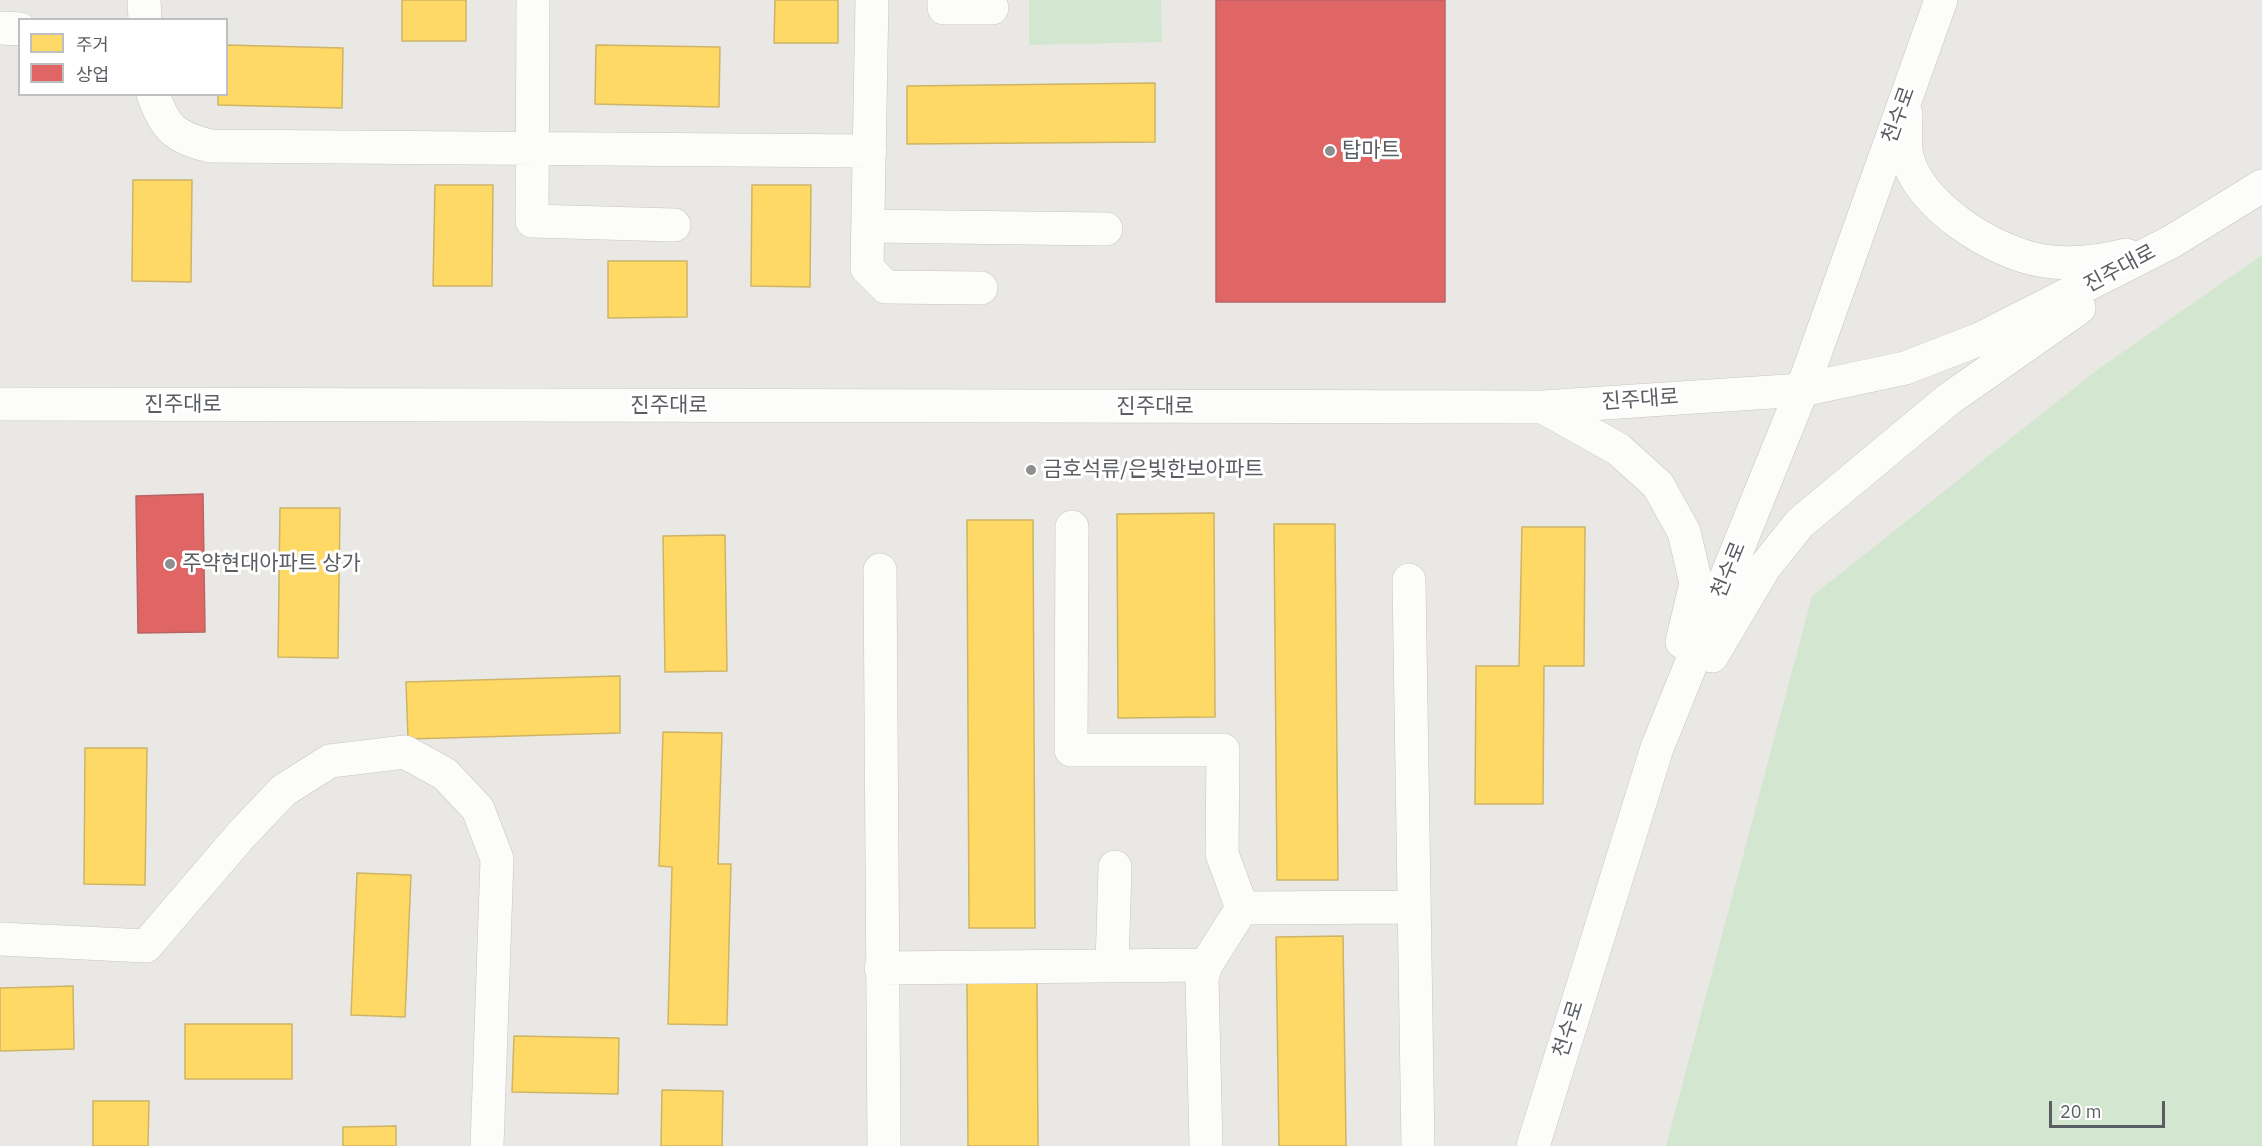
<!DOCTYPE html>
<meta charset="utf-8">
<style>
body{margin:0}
#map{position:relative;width:2262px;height:1146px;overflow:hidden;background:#eae8e4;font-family:"IBM Plex Sans","Noto Sans KR",sans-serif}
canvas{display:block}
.legend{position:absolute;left:18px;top:18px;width:210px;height:78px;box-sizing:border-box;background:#fff;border:2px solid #bdbfc0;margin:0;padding:8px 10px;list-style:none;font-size:18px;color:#5a5e62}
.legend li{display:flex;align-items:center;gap:12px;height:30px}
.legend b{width:30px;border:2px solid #bdbfc0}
.scale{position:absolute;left:2049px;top:1101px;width:116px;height:27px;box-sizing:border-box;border:3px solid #5a5e62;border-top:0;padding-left:8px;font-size:18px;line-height:21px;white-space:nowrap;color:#5a5e62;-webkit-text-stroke:4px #fff;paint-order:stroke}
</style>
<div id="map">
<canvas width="2262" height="1146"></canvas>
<ul class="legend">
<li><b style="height:16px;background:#ffd966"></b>주거</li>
<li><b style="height:16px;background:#e06666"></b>상업</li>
</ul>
<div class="scale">20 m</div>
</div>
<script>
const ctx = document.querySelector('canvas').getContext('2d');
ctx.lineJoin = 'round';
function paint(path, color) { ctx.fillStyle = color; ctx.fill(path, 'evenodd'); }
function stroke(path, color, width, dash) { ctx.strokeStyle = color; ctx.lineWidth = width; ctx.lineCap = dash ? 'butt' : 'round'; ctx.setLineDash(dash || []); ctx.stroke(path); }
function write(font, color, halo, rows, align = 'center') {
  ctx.font = font + ' "IBM Plex Sans","Noto Sans KR",sans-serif'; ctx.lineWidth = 6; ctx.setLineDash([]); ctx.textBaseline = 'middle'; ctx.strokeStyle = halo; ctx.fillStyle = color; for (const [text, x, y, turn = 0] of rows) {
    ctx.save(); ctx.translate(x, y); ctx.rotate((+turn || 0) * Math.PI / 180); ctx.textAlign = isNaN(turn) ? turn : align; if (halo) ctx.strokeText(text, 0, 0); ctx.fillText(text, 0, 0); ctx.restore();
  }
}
paint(new Path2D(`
 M1029,0H1161L1162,42L1029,45Z
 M2262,255V1146H1666L1812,596L2097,370Z`), '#d3e6cf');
const homes = new Path2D(`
 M402,0H466V41H402Z
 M775,0H838V43H774Z
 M226,45L343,48L342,108L218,105V94H226Z
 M596,45L720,47L719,107L595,104Z
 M1155,83V142L907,144V86Z
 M133,180H192L191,282L132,281Z
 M435,185H493L492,286H433Z
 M752,185H811L810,287L751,286Z
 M608,261H687V317L608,318Z
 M280,508H340L338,658L278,657Z
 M1214,513L1215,717L1118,718L1117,514Z
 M967,520H1033L1035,928H969Z
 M1274,524H1335L1338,880H1277Z
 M1522,527H1585L1584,666H1544L1543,804H1475L1476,666H1519Z
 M725,535L727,671L665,672L663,536Z
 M620,676V733L408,739L406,682Z
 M663,732L722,733L718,864H731L727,1025L668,1024L672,867L659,866Z
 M85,748H147L145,885L84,884Z
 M357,873L411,875L405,1017L351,1015Z
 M1343,936L1346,1146H1279L1276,937Z
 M1037,981L1038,1146H968L967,982Z
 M73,986L74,1049L0,1051V988Z
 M185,1024H292V1079H185Z
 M514,1036L619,1038L618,1094L512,1092Z
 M662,1090L723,1091L722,1146H661Z
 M93,1101H149L148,1146H93Z
 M396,1126V1146H343V1127Z`);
paint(homes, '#ffd966');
stroke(homes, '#ceb465', 1.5);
const shops = new Path2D(`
 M1216,0H1445V302H1216Z
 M203,494L205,632L138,633L136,496Z`);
paint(shops, '#e06666');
stroke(shops, '#b86465', 1.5);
const minor = new Path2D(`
 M144,0L145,20
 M533,0L532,221L674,225
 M872,0L867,268L886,287L981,288
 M944,0V8H992
 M0,28L20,29
 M153,94C165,129 175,137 210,146L870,151
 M1906,114C1906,127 1904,143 1907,156C1918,206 1996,254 2044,261C2072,265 2099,262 2126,255
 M868,226L1106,229
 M0,404L1543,407L1802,390L1905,368L1980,339L2171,242L2262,186
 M1543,407L1618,449L1658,485L1684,532L1696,583L1682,642
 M1072,527L1071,750H1223L1222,854L1242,908L1206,965L1202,979L1206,1146
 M880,570L884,1146
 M1409,580L1418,1146
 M1712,656L1764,568L1800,523L1949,399L2079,308
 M1242,908L1412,907
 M0,939L146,946L242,834L284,790L330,761L405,752L445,774L478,809L497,859L487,1146
 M1112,966L1115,867
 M881,968L1206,965
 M1533,1146L1657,748L1802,390L1941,0`);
stroke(minor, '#c5c5c4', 34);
stroke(minor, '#fcfcfb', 33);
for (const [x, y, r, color] of [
 [1330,151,6,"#8c8e90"],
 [1031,470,6,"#8c8e90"],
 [170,564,6,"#8c8e90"]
]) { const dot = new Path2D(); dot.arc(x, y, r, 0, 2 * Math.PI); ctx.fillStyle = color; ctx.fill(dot); stroke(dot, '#fff', 2); }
write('21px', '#5a5e62', '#fff', [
 ["천수로",1899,115,-70],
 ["진주대로",2120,269,-28],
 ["진주대로",1640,400,-4],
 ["진주대로",183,405],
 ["진주대로",669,406],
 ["진주대로",1155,407],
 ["천수로",1729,570,-68],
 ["천수로",1569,1029,-73]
]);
write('21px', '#5a5e62', '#fff', [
 ["탑마트",1342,151],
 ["금호석류/은빛한보아파트",1043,470],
 ["주약현대아파트 상가",182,564]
], 'left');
</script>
